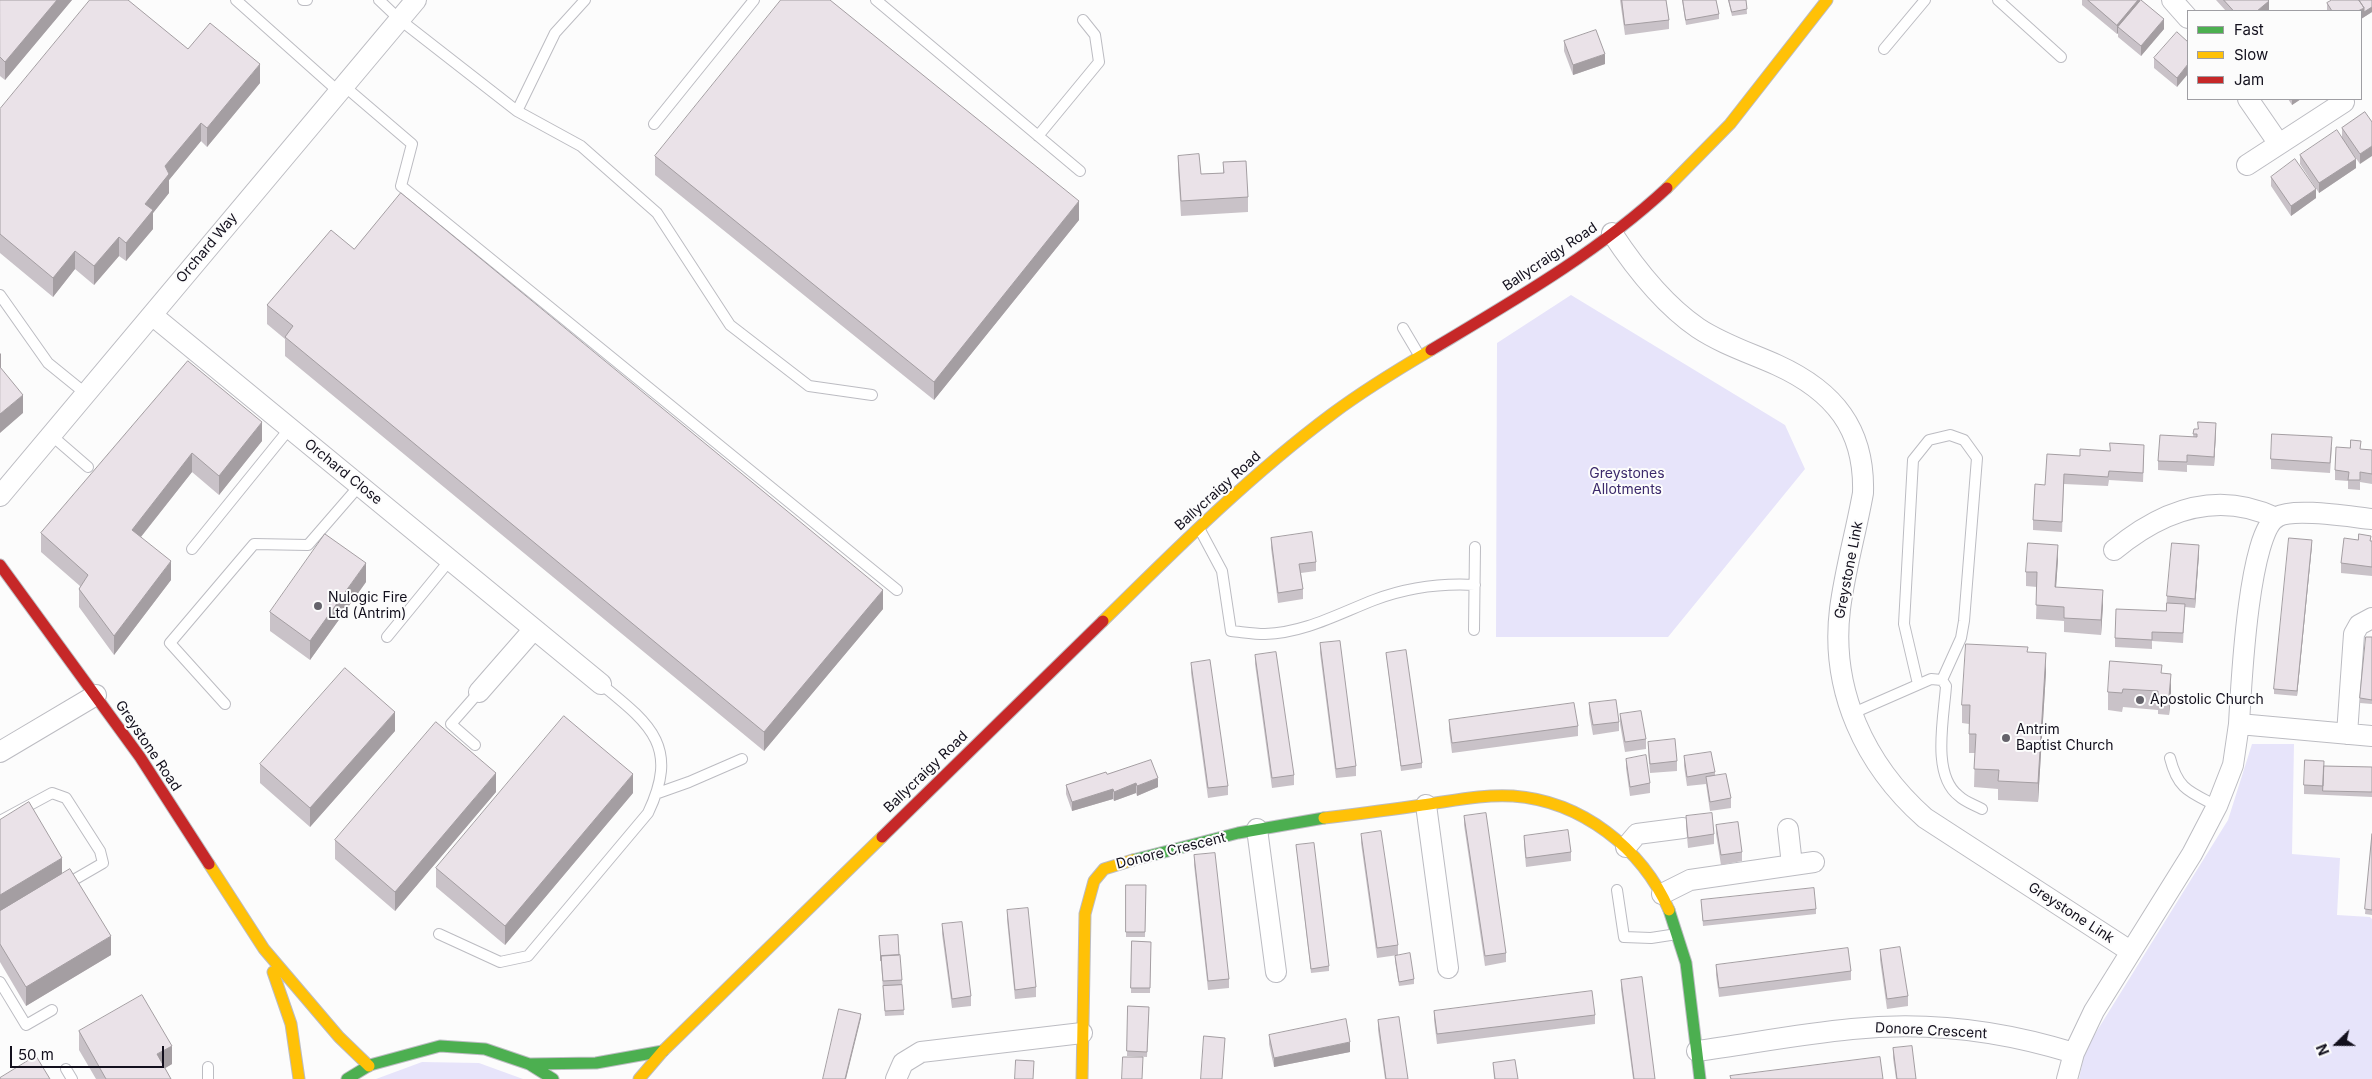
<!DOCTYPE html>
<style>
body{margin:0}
#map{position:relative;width:2372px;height:1079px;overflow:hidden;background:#fcfcfc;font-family:Inter,sans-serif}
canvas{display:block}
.legend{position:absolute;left:2187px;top:10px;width:175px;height:90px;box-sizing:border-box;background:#fcfcfc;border:1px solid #9f9ea3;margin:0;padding:6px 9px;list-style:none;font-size:15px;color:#13101d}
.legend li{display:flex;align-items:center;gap:10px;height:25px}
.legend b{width:25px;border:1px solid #9f9ea3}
.north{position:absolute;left:2312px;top:1019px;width:50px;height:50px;-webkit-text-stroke:4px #fcfcfc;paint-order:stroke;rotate:248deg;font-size:14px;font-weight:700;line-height:20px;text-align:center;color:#13101d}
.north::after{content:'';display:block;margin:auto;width:18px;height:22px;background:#13101d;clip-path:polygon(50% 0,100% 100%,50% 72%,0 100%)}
.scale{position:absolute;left:10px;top:1046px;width:154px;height:22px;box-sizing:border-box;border:2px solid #13101d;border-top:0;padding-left:6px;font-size:15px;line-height:18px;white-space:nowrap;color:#13101d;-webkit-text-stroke:4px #fcfcfc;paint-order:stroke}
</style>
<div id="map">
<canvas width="2372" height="1079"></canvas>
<ul class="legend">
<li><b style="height:6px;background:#4caf50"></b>Fast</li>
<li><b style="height:6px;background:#ffc107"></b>Slow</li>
<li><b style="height:6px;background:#c62828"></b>Jam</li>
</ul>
<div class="north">N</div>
<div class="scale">50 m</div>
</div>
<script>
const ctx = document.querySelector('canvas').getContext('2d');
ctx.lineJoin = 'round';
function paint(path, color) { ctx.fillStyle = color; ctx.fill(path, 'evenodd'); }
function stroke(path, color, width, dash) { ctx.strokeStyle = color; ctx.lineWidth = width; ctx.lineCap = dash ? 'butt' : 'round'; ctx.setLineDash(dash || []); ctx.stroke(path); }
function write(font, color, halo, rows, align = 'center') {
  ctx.font = font + ' Inter,sans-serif'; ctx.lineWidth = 4; ctx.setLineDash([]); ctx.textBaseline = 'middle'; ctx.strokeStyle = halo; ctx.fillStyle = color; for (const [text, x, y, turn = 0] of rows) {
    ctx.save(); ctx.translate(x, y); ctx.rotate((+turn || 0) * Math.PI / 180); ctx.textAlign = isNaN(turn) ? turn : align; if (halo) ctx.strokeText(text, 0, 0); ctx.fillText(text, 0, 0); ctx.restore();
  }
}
paint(new Path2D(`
 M1571,295L1785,425L1805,469L1668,637H1496L1497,343Z
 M2252,744H2294L2292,854L2340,858L2337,915L2370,917L2372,919V1079H2079L2085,1050L2228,820Z
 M422,1062L479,1063L523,1079H376Z`), '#e7e4fa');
const lane = new Path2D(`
 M236,0L338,91
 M303,0H307
 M379,0L399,19L517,111L581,146L657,213L730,325L809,386L872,395
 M876,0L1080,171
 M1998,0L2061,57
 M1884,49L1925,0
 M343,85L412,144L401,186L897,590
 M517,111L555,33L585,0
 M654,124L754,0
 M1038,136L1099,62L1095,35L1083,20
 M0,295L48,363L85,393
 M1403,328L1419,355
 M51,435L88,467
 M1199,528L1222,571L1231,631C1242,632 1254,634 1265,634C1304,633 1338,614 1374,600C1406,588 1440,583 1475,585
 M192,549L290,428
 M1474,630L1475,547
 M387,637L450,560
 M1918,684L1904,624L1913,460L1929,440L1950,435L1964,440L1977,458L1964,621L1961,638L1942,680
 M225,704L170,643L254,544L308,545L360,485
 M1851,714L1931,679L1942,680L1946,686C1944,717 1931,775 1959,796C1965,802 1975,805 1982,809
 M475,745L451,724L479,692
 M2170,758C2178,790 2190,792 2217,806
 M658,793L689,782L742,759
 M0,821L52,793L66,798L100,851L103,863L65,885
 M1617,890L1624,937L1651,938L1677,934
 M439,934L500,962L528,956L648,813C680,746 650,724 601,684
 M0,982L26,1025L52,1010
 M208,1067V1079
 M66,1069L72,1079`);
const street = new Path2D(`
 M2172,0L2188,18
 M2248,99L2279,144
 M2247,165L2344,102
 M1612,233C1635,268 1663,304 1698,328C1722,344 1750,353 1777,365C1834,391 1865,429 1863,493C1856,532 1845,570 1840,609C1830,690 1865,765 1925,818L2130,951
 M152,315L601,684
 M0,496L416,0
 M2372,519C2351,517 2294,507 2277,517C2248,533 2241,689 2239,724L2372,736
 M2114,550C2161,511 2216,489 2276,518
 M479,692L534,629
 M2347,734L2354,634L2359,625L2372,618
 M0,752L96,695
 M1426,805L1448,968
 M1257,829L1276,972
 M1788,829L1792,865
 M1626,847L1637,834L1683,828
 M1662,894L1690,880L1814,862
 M1697,1051C1748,1044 1800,1034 1852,1029C1926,1021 2003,1031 2074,1053
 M896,1079L903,1063L921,1052L1082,1033
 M2067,1079L2074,1053L2094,1011L2192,854L2217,806L2233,765L2239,724`);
const fast = new Path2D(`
 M1133,860L1238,833L1324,818
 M1669,910L1686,963L1700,1079
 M529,1064L596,1063L663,1051
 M347,1079L370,1065L440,1046L485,1049L529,1064L553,1079`);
const slow = new Path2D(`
 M1667,188L1730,124L1827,0
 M1103,621C1176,549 1249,476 1332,414C1364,390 1397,370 1431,350
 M1324,818C1357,814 1389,810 1422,805C1452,801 1483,794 1513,796C1581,801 1642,848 1669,910
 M209,864L264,949L339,1037L369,1066
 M273,972L291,1024L299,1079
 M639,1079L663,1051L882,837
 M1082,1079L1085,914L1094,881L1104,869L1133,860`);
const jam = new Path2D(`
 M1431,350C1513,301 1597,253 1667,188
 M0,565L140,757L209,864
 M882,837L1103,621`);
stroke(lane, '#bcbcc2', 12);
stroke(street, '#bcbcc2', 22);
stroke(fast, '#bcbcc2', 13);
stroke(slow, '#bcbcc2', 13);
stroke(jam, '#bcbcc2', 13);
stroke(lane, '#fff', 10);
stroke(street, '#fff', 20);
stroke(fast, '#4caf50', 11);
stroke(slow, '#ffc107', 11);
stroke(jam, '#c62828', 11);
paint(new Path2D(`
 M0,0H72L5,80L0,76Z
 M1620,0H1666L1669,20V29L1625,35Z
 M1682,0H1716L1719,14V19L1686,25Z
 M1728,0H1746L1747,14L1732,16Z
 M2082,0H2140V2L2164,29L2141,56L2118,37V33L2117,34L2082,5Z
 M2216,0H2268L2269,11H2226Z
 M2327,3L2372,12L2361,19V11H2327Z
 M1564,41L1605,64L1573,75L1564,51Z
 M2188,42L2177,87L2154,68V58Z
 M188,49L260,83L207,147L201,141L169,180V193L153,213V229L126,261L119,256L94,285L75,269L53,297L0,253V109Z
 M2288,99H2301L2292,105Z
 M2365,112L2360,164L2343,140L2356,168L2319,193L2300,164V155L2342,137V128Z
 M655,156L1079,220L934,400L655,175Z
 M1178,156L1201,174L1223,173V162L1248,197V212L1181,216L1178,170Z
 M2271,177L2316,198L2291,216L2271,186Z
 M354,249L883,609L764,751L285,356V339L267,324V305Z
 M188,361L262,441L219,495L192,472L141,537L171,580L114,655L79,607V589L80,586L41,552V533Z
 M2194,429L2216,432L2214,466L2187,465V472L2158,470V461L2193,437Z
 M2332,447L2330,473L2271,469V459Z
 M2361,449L2372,450V484L2360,482V490L2348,489V481L2335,480V470Z
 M2144,455L2143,482L2109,480L2108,486L2064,484L2062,532L2033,530V520L2045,485L2080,456Z
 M1271,538L1316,562V571L1301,573L1303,589V599L1278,603L1271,548Z
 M2358,540L2372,541V576L2341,573V563Z
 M2312,545L2297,696L2274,694V689Z
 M2199,554L2195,608L2185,607L2183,643L2152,641V649L2115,647V638L2166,611L2167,596Z
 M2058,559L2056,588L2103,605L2101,635L2064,632V621L2036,619L2037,587L2026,586V572Z
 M366,582L310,660L270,631V612Z
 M2372,637V704L2360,703V698Z
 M1320,643L1356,766V776L1336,778L1320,653Z
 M2028,652L2046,672L2038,802L1998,800V789L1974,787L1975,753H1969V724L1962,723V705Z
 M1386,653L1422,763V768L1401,771Z
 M1255,655L1294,775V785L1272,788L1255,664Z
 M1191,663L1228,786V795L1208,798L1191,673Z
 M2162,673L2171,692L2169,715L2158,714V710L2123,707L2122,712L2108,710V692Z
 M1589,703L1619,722V731L1593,735L1589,713Z
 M1620,714L1646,739V749L1625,752L1620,724Z
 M1449,720L1578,726V736L1452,753L1449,730Z
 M395,731L310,827L260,783V764Z
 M1648,742L1677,761V771L1650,773L1648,751Z
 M1684,756L1715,772V776L1731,798V808L1710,811L1706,784L1687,786L1684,766Z
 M1626,759L1650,783V793L1630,796L1626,768Z
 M2324,766L2372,767V797L2304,794V785Z
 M1107,774L1158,787L1137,796L1136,793L1114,801L1113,799L1072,811L1066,794V785Z
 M496,792L395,911L335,859V840Z
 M633,793L505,945L436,887V868Z
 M1464,816L1506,953V962L1485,966L1464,825Z
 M1686,816L1714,834V844L1688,848L1686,826Z
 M0,820L62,874L111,955L26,1006L0,962Z
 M1716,825L1742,852V861L1721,865L1716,834Z
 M1361,834L1398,945V955L1377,958L1361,843Z
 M2372,834V915L2365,914Z
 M1524,836L1571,852V861L1526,867L1524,845Z
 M1296,845L1329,966V971L1311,973Z
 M1194,855L1229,979V988L1208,990L1194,865Z
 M1126,885H1146L1145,937H1126Z
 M1701,900L1816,909V914L1703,926Z
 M1007,910L1036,987V997L1015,999L1007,920Z
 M942,924L971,996V1006L952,1008L942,934Z
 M879,936L902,980L904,1015L885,1016Z
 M1132,941L1151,942L1150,993H1131Z
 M1880,950L1908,996V1006L1887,1009L1880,960Z
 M1395,956L1414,979V984L1399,986L1395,961Z
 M1716,965L1851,971V980L1719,997L1716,975Z
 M1621,980L1655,1079H1633L1621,989Z
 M1128,1006L1149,1007L1147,1057L1127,1056Z
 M1434,1011L1595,1015V1024L1437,1044L1434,1020Z
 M1378,1020L1408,1079H1385L1378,1030Z
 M79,1031L172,1064L165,1068L171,1079H96L79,1050Z
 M1269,1035L1350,1052L1274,1067L1269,1044Z
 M1893,1048L1916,1079H1896L1893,1058Z
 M1493,1063L1518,1079H1494Z`), '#c9c2c8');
paint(new Path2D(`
 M57,0H72L5,80V62Z
 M2138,0H2140V8L2118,27V33L2117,34V25Z
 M2269,1V11H2257Z
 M2372,7V12L2361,19V11H2358L2364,8Z
 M2164,19V29L2141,56V46Z
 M1605,54V64L1573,75V65Z
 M260,64V83L207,147V128Z
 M2188,64V74L2177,87V78Z
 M2292,99H2301L2292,105Z
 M201,123V141L169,180V193L153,213V229L126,261V243L165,166Z
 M2372,146V156L2360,164V154Z
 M2356,159V168L2319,193V183Z
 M2316,189V198L2291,216V206Z
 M1079,201V220L934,400V382Z
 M119,237V256L94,285V266Z
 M75,251V269L53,297V278Z
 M1,353V372H0V354Z
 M23,395V413L0,433V414Z
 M262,422V441L219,495V476Z
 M2216,423V432L2214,466V457Z
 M192,453V472L132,548V530Z
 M2312,540V545L2297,696V691Z
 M2058,545V559L2055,602V587Z
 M2199,545V554L2195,608V599Z
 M171,561V580L114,655V636Z
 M366,563V582L310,660V641Z
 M883,590V609L764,751V732Z
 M2103,590V605L2101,635V620Z
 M2046,653V672L2038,802V783Z
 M2171,674V692L2169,715V696Z
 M395,712V731L310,827V808Z
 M496,773V792L395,911V892Z
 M633,774V793L505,945V926Z
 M1158,778V787L1137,796V786Z
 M1136,783V793L1114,801V792Z
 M1113,789V799L1072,811V802Z
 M62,858V876L0,914V895Z
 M111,936V955L26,1006V987Z
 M861,1014V1018L846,1079H845Z
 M1350,1042V1052L1274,1067V1058Z
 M172,1046V1064L157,1073V1054Z`), '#a49ea2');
const building = new Path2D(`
 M0,0H57L5,62L0,57Z
 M90,0H128L188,49L210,23L260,64L207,128L201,123L165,166L169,174L145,204L153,210L126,243L119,237L94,266L75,251L53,278L0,234V109Z
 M781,0H830L1079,201L934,382L655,156Z
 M1622,0H1666L1669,20L1625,25Z
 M1683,0H1716L1719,14L1686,20Z
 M1729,0H1746L1747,9L1732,12Z
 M2088,0H2138L2117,25Z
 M2141,0L2164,19L2141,46L2118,27Z
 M2224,0H2268L2269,1L2257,11H2234Z
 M2332,0H2359L2364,8L2358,11H2332L2327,3Z
 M2359,0H2372V7L2364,12V8Z
 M1596,30L1605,54L1573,65L1564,41Z
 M2177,32L2188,42V64L2177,78L2154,58Z
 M2365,112L2372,122V146L2360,154L2342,128Z
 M2337,130L2356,159L2319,183L2300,155Z
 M1199,154L1201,174L1224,173L1223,162L1246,161L1248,197L1181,201L1178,156Z
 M2295,159L2316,189L2291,206L2271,177Z
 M401,193L883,590L764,732L285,337L293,326L267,305L331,230L354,249Z
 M188,361L262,422L219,476L192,453L132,530L171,561L114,636L79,589L88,575L41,533Z
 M0,367L23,395L0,414Z
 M2198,422L2216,423L2214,457L2187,455V462L2158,461L2160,435L2197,437V434H2193L2194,429H2198Z
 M2272,434L2332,437L2330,463L2271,459Z
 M2351,440L2361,441L2360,449L2372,450V474L2360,472V480H2348L2349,472L2335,470L2336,447L2350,448Z
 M2110,443L2144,445L2143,473L2109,471L2108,477L2064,474L2062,522L2033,520L2035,484L2045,485L2047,454L2080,456V449L2110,451Z
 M1312,532L1316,562L1299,564L1303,589L1278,593L1271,538Z
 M325,534L366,563L310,641L270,612Z
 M2359,534L2371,536L2370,541H2372V567L2341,563L2344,538L2358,540Z
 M2289,538L2312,540L2297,691L2274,689Z
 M2028,543L2058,545L2055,587L2103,590L2101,620L2064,618V607L2036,605L2037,572H2026Z
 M2172,543L2199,545L2195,599L2167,596Z
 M2167,603L2185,604L2183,633L2152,632V640L2115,638L2116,609L2166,611Z
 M2366,637H2372V700L2360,698Z
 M1340,641L1356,766L1336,769L1320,643Z
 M1966,644L2028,647L2027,652L2046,653L2038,783L1998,781L1999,770L1974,769L1976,734H1969L1970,705H1962Z
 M1406,650L1422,763L1401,766L1386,653Z
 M1276,652L1294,775L1272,778L1255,655Z
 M1210,660L1228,786L1208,788L1191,663Z
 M2110,661L2162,665L2161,673L2171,674L2169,696L2158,695V691L2123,689L2122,693L2108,692Z
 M345,668L395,712L310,808L260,764Z
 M1616,700L1619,722L1593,725L1589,703Z
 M1574,703L1578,726L1452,743L1449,720Z
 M1641,711L1646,739L1625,742L1620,714Z
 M564,716L633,774L505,926L436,868Z
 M436,722L496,773L395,892L335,840Z
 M1675,739L1677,761L1650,764L1648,742Z
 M1711,752L1715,772L1687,777L1684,756Z
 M1646,755L1650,783L1630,787L1626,759Z
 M1151,760L1158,778L1137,786L1136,783L1114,792L1113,789L1072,802L1066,785L1106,772L1107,774Z
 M2305,760L2324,761L2323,786L2304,785Z
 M2324,766L2372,767V792L2323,791Z
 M1726,774L1731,798L1710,802L1706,777Z
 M29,802L62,858L0,895V820Z
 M1486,813L1506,953L1485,956L1464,816Z
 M1712,813L1714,834L1688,838L1686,816Z
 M1738,822L1742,852L1721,855L1716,825Z
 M1568,830L1571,852L1526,858L1524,836Z
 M1381,831L1398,945L1377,948L1361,834Z
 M2372,834V910L2365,909Z
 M1314,843L1329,966L1311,969L1296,845Z
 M1215,853L1229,979L1208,981L1194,855Z
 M70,869L111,936L26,987L0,944V911Z
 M1126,885H1146L1145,932H1126Z
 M1814,888L1816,909L1703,921L1701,900Z
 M1028,908L1036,987L1015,990L1007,910Z
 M962,922L971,996L952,999L942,924Z
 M898,935L899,955L881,956V961L879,936Z
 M1132,941L1151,942L1150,988H1131Z
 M1900,947L1908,996L1887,999L1880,950Z
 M1848,948L1851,971L1719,988L1716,965Z
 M1410,953L1414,979L1399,982L1395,956Z
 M900,955L902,980L883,981L881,956Z
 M1642,977L1655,1079H1634L1621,980Z
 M902,985L904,1010L885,1011L883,986Z
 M1592,991L1595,1015L1437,1034L1434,1011Z
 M142,995L172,1046L157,1054L171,1079H106L79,1031Z
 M1128,1006L1149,1007L1147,1052L1127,1051Z
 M839,1009L861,1014L845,1079H823Z
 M1399,1017L1408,1079H1386L1378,1020Z
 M1346,1019L1350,1042L1274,1058L1269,1035Z
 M1204,1036L1225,1038L1222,1079H1201Z
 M1912,1046L1916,1079H1897L1893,1048Z
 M36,1056L50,1079H0V1078Z
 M1123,1057H1143L1142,1079H1122Z
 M1880,1057L1883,1079H1731L1730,1076Z
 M1016,1060L1034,1061L1033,1079H1015Z
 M1515,1060L1518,1079H1495L1493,1063Z`);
paint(building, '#eae2e8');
stroke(building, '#a49ea2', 1);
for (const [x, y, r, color] of [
 [318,606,5,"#65636b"],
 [2140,700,5,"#65636b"],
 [2006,738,5,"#65636b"]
]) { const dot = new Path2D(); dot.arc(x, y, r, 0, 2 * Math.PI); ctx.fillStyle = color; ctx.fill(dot); stroke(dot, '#fcfcfc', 2); }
write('14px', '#13101d', '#fcfcfc', [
 ["Orchard Way",207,248,-50],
 ["Ballycraigy Road",1550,257,-34],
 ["Orchard Close",343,472,39],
 ["Ballycraigy Road",1218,491,-42],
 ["Greystone Link",1849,570,-79],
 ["Greystone Road",148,746,56],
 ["Ballycraigy Road",926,772,-44],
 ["Donore Crescent",1171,851,-14],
 ["Greystone Link",2071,913,33],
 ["Donore Crescent",1931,1031,3]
]);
write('14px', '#3b296b', '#fcfcfc', [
 ["Greystones",1627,474],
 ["Allotments",1627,490]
]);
write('14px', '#13101d', '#fcfcfc', [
 ["Nulogic Fire",328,598],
 ["Ltd (Antrim)",328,614],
 ["Apostolic Church",2150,700],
 ["Antrim",2016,730],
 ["Baptist Church",2016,746]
], 'left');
</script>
